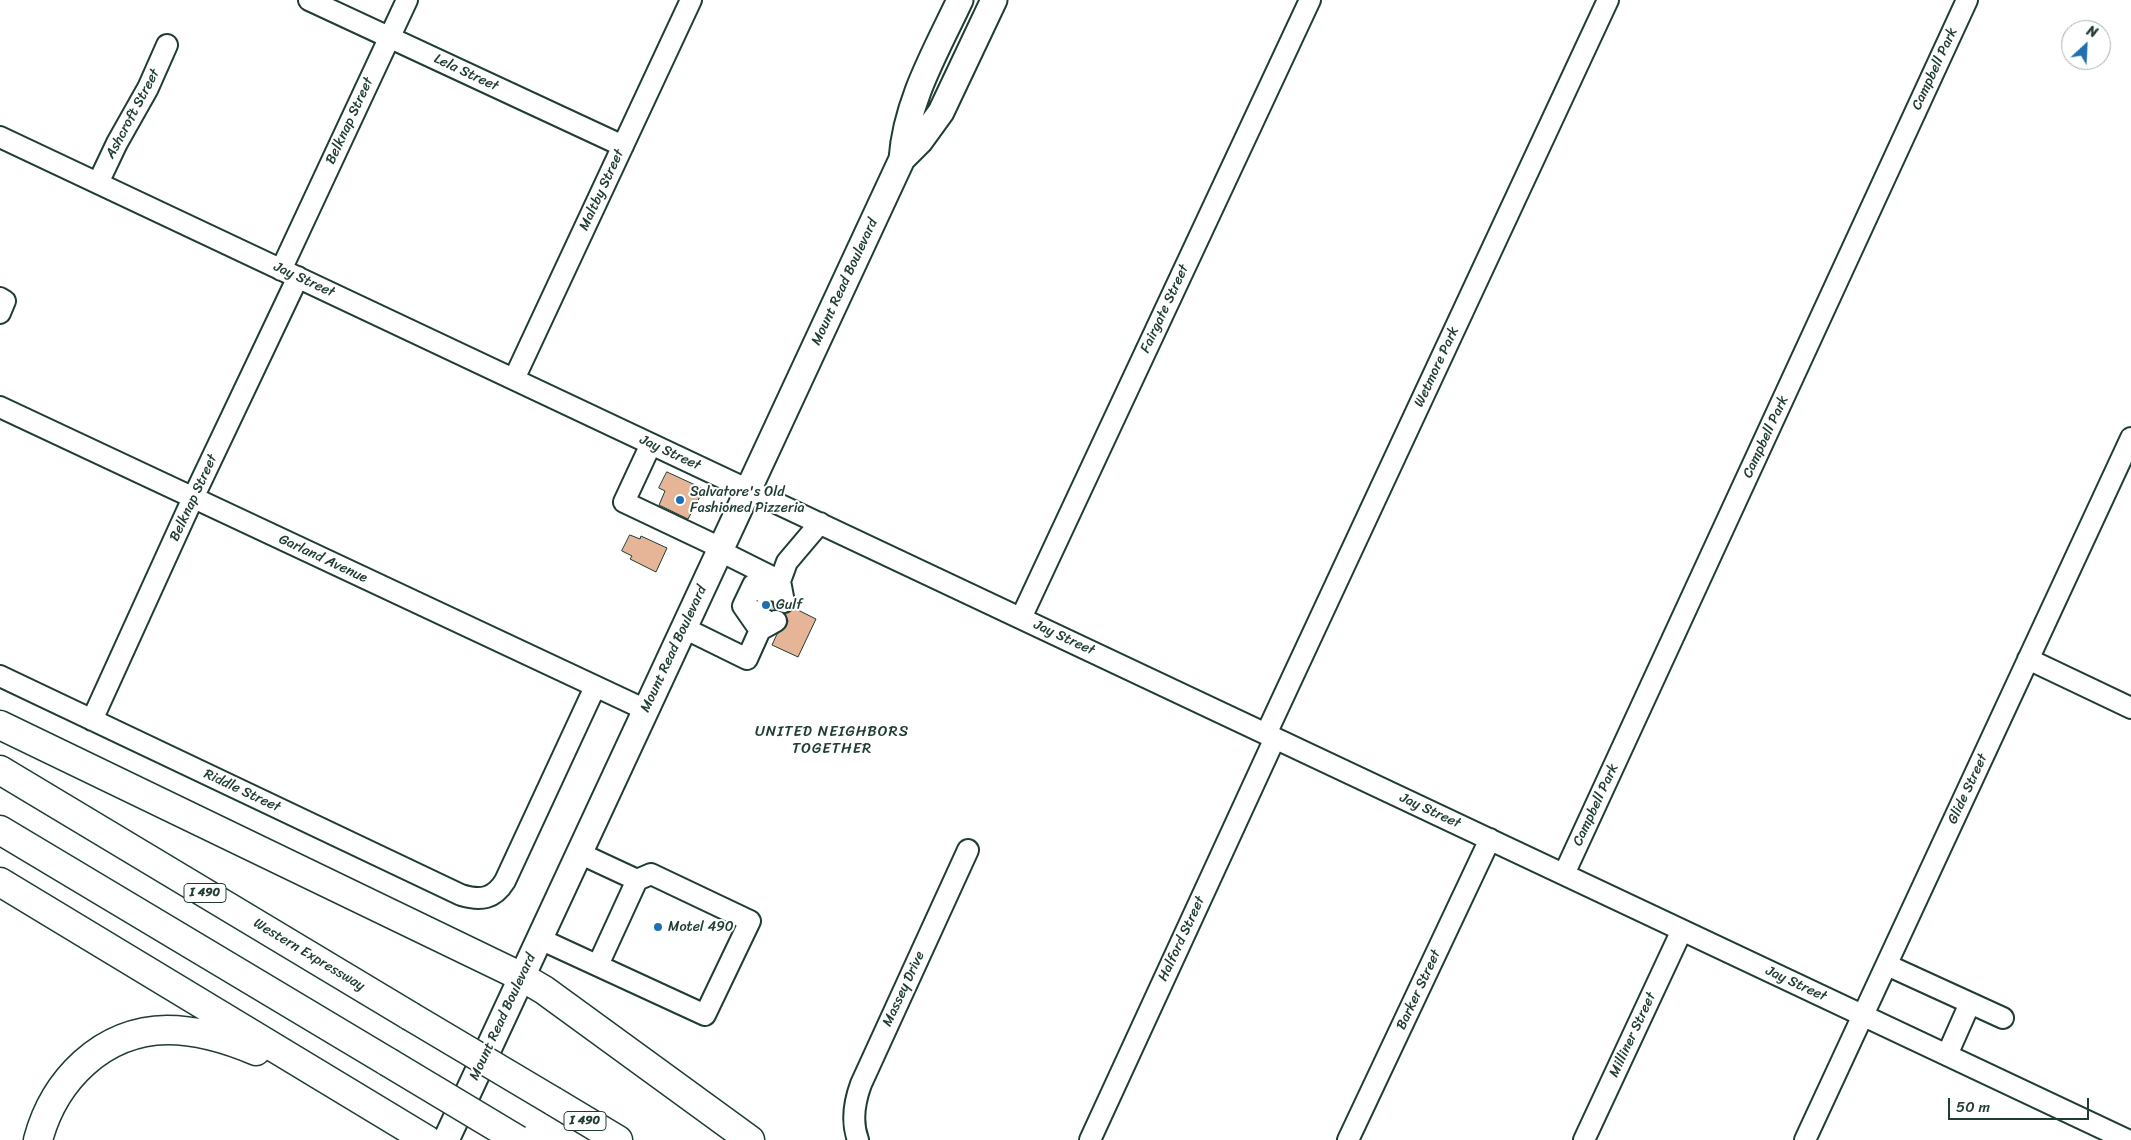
<!DOCTYPE html>
<style>
body{margin:0}
#map{position:relative;width:2131px;height:1140px;overflow:hidden;background:#fff;font-family:Sriracha,sans-serif}
canvas{display:block}
.north{position:absolute;left:2061px;top:20px;width:50px;height:50px;box-sizing:border-box;background:#fff;border:1px solid #a5b1ae;border-radius:50%;rotate:25deg;font-size:14px;font-weight:700;line-height:20px;text-align:center;color:#1f3d34}
.north::after{content:'';display:block;margin:auto;width:18px;height:22px;background:#1f6fb2;clip-path:polygon(50% 0,100% 100%,50% 72%,0 100%)}
.scale{position:absolute;left:1948px;top:1098px;width:141px;height:22px;box-sizing:border-box;border:2px solid #1f3d34;border-top:0;padding-left:6px;font-size:15px;line-height:18px;white-space:nowrap;color:#1f3d34;-webkit-text-stroke:4px #fff;paint-order:stroke}
</style>
<div id="map">
<canvas width="2131" height="1140"></canvas>
<div class="north">N</div>
<div class="scale">50 m</div>
</div>
<script>
const ctx = document.querySelector('canvas').getContext('2d');
ctx.lineJoin = 'round';
function paint(path, color) { ctx.fillStyle = color; ctx.fill(path, 'evenodd'); }
function stroke(path, color, width, dash) { ctx.strokeStyle = color; ctx.lineWidth = width; ctx.lineCap = dash ? 'butt' : 'round'; ctx.setLineDash(dash || []); ctx.stroke(path); }
function write(font, color, halo, rows, align = 'center') {
  ctx.font = font + ' Sriracha,sans-serif'; ctx.lineWidth = 4; ctx.setLineDash([]); ctx.textBaseline = 'middle'; ctx.strokeStyle = halo; ctx.fillStyle = color; for (const [text, x, y, turn = 0] of rows) {
    ctx.save(); ctx.translate(x, y); ctx.rotate((+turn || 0) * Math.PI / 180); ctx.textAlign = isNaN(turn) ? turn : align; if (halo) ctx.strokeText(text, 0, 0); ctx.fillText(text, 0, 0); ctx.restore();
  }
}
const building = new Path2D(`
 M667,472L704,489L688,519L659,505L665,491L659,488Z
 M630,535L640,539L641,536L667,548L656,572L630,559L632,556L622,551Z
 M794,608L816,619L798,657L772,645L777,634L786,627L788,621L785,614Z`);
paint(building, '#e6b497');
stroke(building, '#1f3d34', 1);
stroke(new Path2D(`
 M765,615L773,596`), '#d2d8d6', 20, [20, 10]);
const minor = new Path2D(`
 M309,0L623,146
 M0,137L2127,1140
 M98,183L117,143L148,88L167,45
 M281,270L407,0
 M0,298L5,301L0,313
 M514,379L691,0
 M0,407L646,710
 M651,444L624,502L721,548
 M720,551L780,581
 M775,591L780,581L784,602
 M764,593L780,581L787,562L820,523
 M1021,618L1310,0
 M764,619L760,630L776,621
 M684,628L747,659L760,630L756,611
 M759,629L743,606L753,585L774,582
 M2028,659L2131,708
 M0,676L461,895C481,901 494,899 505,881L595,687
 M92,720L193,498L298,277
 M1266,734L1608,0
 M1564,874L1967,0
 M540,939L705,1015L750,921L651,874L637,880L579,853
 M598,965L637,880
 M1887,965L2003,1018
 M1947,1055L1970,1003
 M858,1140C851,1121 854,1103 861,1084L968,850
 M1090,1140L1275,738
 M1348,1140L1490,839
 M1584,1140L1682,930
 M1805,1140L2131,438`);
const major = new Path2D(`
 M902,159C906,102 936,51 960,0
 M446,1140L902,159L920,141L941,112L994,0`);
const highway = new Path2D(`
 M0,725L522,977L544,990L750,1140
 M0,770L410,1016
 M0,830L388,1062
 M0,882L427,1140
 M553,1101L618,1140
 M38,1140C54,1080 102,1031 167,1030C198,1030 228,1039 256,1051`);
stroke(minor, '#1f3d34', 24);
stroke(major, '#1f3d34', 29);
stroke(highway, '#1f3d34', 31);
stroke(minor, '#fff', 20);
stroke(major, '#fff', 25);
stroke(highway, '#fff', 28);
const highwayBridge = new Path2D(`
 M410,1016L553,1101
 M388,1062L518,1140`);
stroke(highwayBridge, '#1f3d34', 31, []);
stroke(highwayBridge, '#fff', 28);
for (const [x, y, r, color] of [
 [680,500,5,"#1f6fb2"],
 [766,605,5,"#1f6fb2"],
 [658,927,5,"#1f6fb2"]
]) { const dot = new Path2D(); dot.arc(x, y, r, 0, 2 * Math.PI); ctx.fillStyle = color; ctx.fill(dot); stroke(dot, '#fff', 2); }
for (const [x, y, w] of [
 [205,893,42],
 [585,1121,42]
]) { const box = new Path2D(); box.roundRect(x - w / 2, y - 9.5, w, 19, 4); ctx.fillStyle = '#fff'; ctx.fill(box); stroke(box, '#1f3d34', 1); }
write('bold 12px', '#1f3d34', null, [
 ["I 490",205,893],
 ["I 490",585,1121]
]);
write('14px', '#1f3d34', '#fff', [
 ["Campbell Park",1935,69,-65],
 ["Lela Street",466,73,25],
 ["Ashcroft Street",133,114,-62],
 ["Belknap Street",350,121,-65],
 ["Maltby Street",602,190,-65],
 ["Jay Street",304,280,25],
 ["Mount Read Boulevard",845,282,-65],
 ["Fairgate Street",1165,309,-65],
 ["Wetmore Park",1437,367,-65],
 ["Campbell Park",1766,437,-65],
 ["Jay Street",670,453,25],
 ["Belknap Street",194,498,-65],
 ["Garland Avenue",323,559,25],
 ["Jay Street",1064,638,25],
 ["Mount Read Boulevard",674,649,-65],
 ["Glide Street",1968,789,-65],
 ["Riddle Street",242,791,25],
 ["Campbell Park",1596,805,-65],
 ["Jay Street",1430,811,25],
 ["Halford Street",1182,939,-65],
 ["Western Expressway",309,955,31],
 ["Jay Street",1796,984,25],
 ["Massey Drive",904,989,-65],
 ["Barker Street",1419,990,-65],
 ["Mount Read Boulevard",503,1017,-65],
 ["Milliner Street",1633,1035,-65]
]);
write('14px', '#1f3d34', '#fff', [
 ["Salvatore's Old",690,492],
 ["Fashioned Pizzeria",690,508],
 ["Gulf",776,605],
 ["Motel 490",668,927]
], 'left');
ctx.letterSpacing = '1px';
write('15px', '#1f3d34', '#fff', [
 ["UNITED NEIGHBORS",832,732],
 ["TOGETHER",832,749]
]);
ctx.letterSpacing = '0px';
</script>
